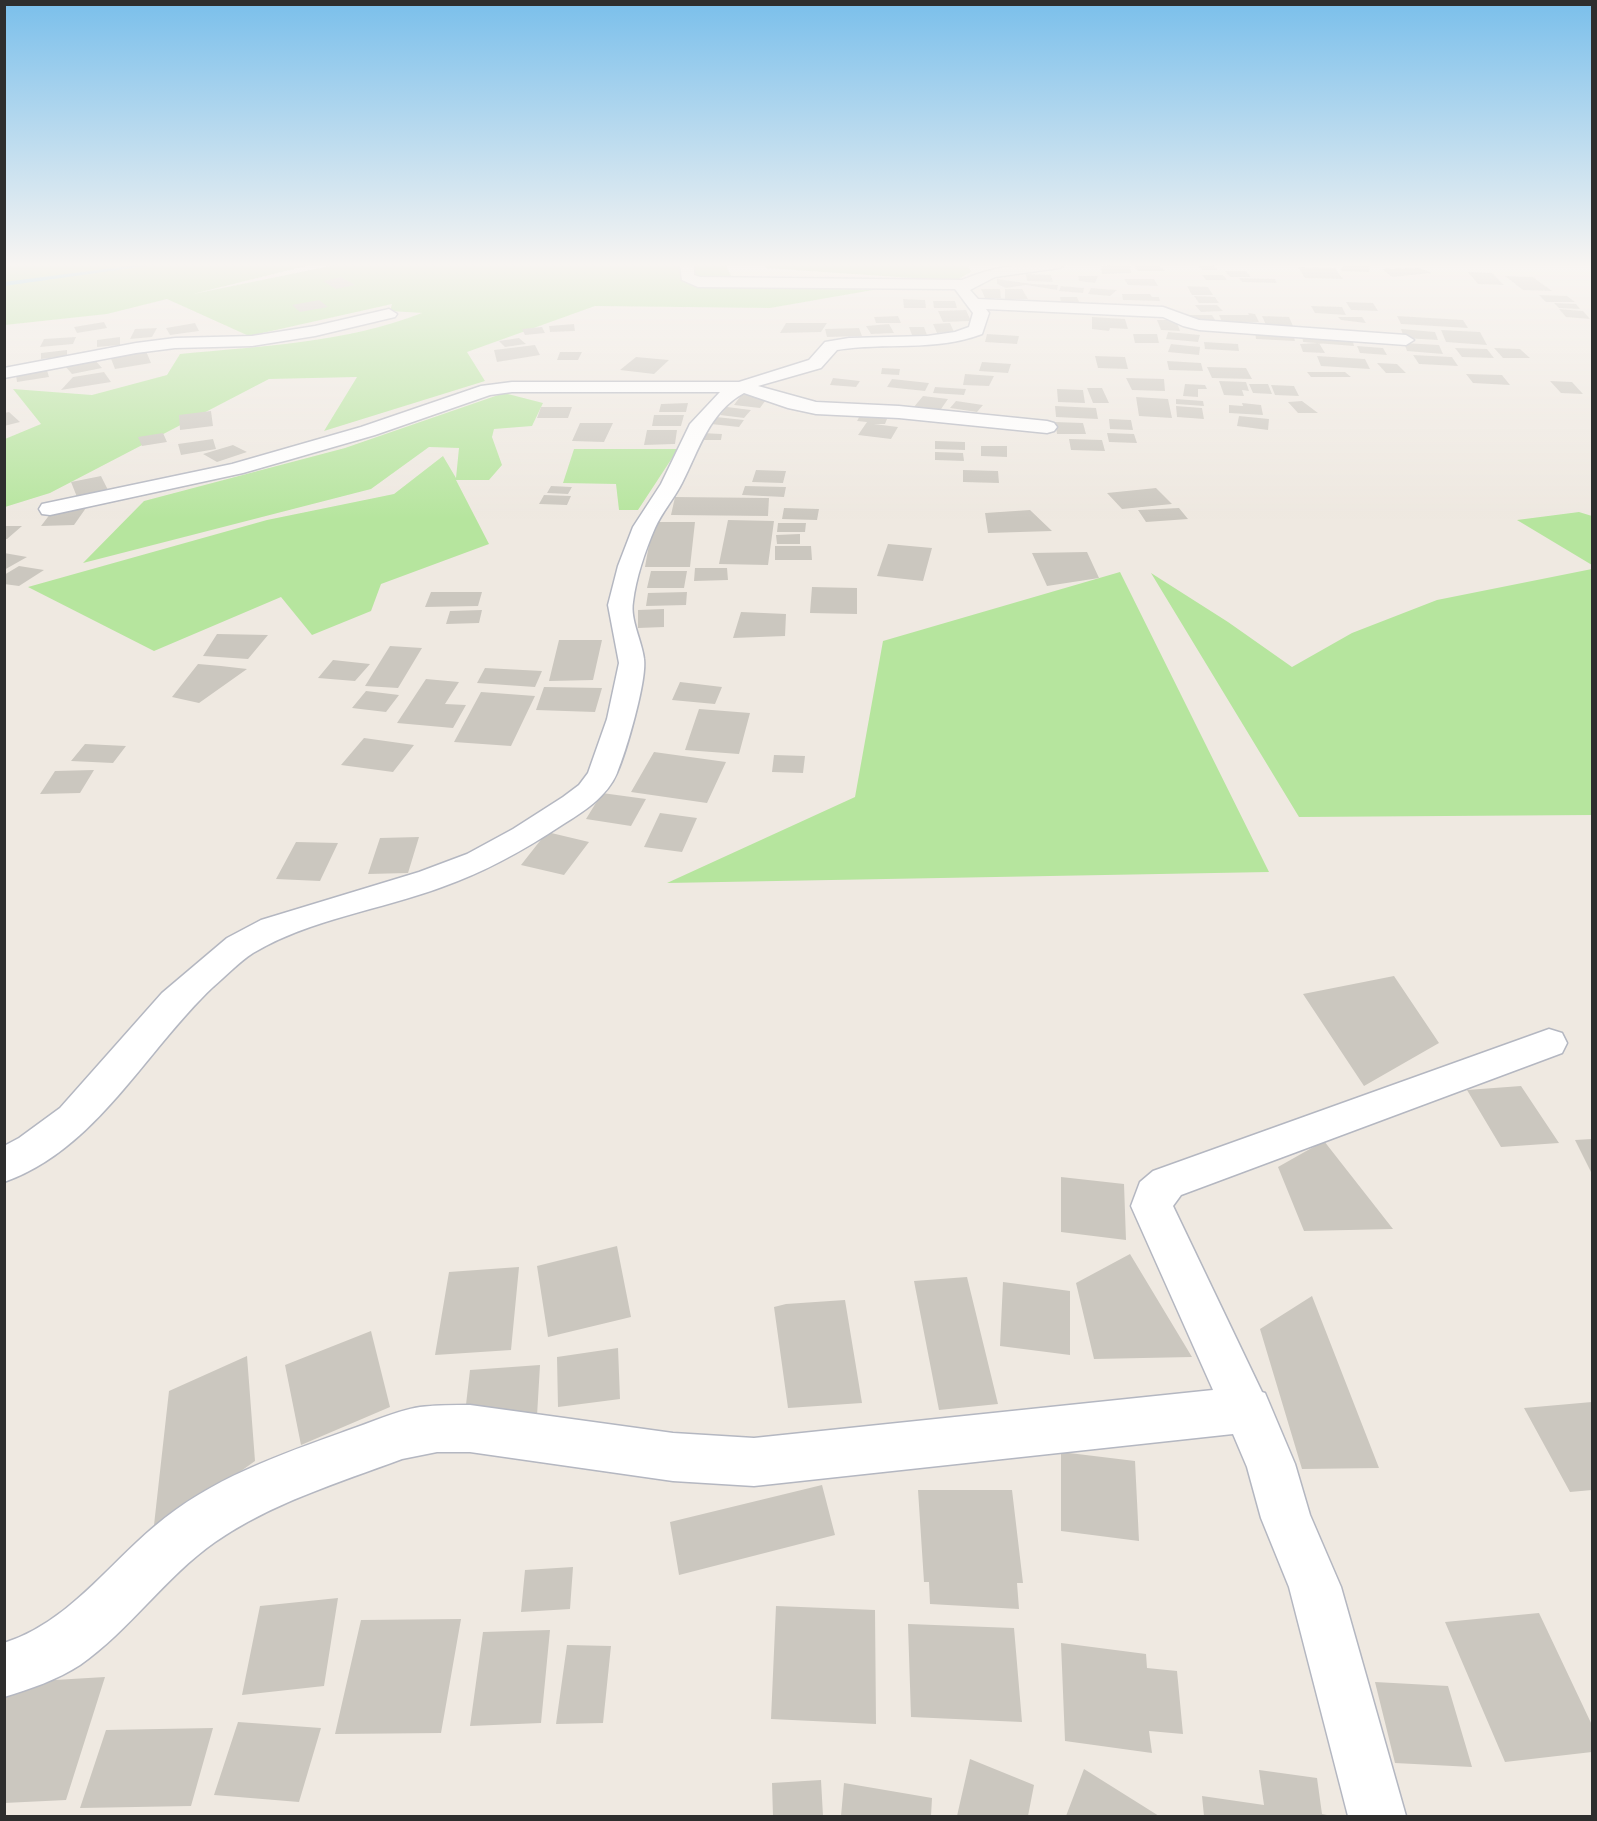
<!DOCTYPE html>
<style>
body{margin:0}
#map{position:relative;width:1597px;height:1821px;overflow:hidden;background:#efe9e1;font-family:"Alegreya Sans",sans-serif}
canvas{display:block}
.frame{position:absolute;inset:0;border:6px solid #2e2e2e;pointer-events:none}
</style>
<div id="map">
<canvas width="1597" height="1821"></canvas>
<div class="frame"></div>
</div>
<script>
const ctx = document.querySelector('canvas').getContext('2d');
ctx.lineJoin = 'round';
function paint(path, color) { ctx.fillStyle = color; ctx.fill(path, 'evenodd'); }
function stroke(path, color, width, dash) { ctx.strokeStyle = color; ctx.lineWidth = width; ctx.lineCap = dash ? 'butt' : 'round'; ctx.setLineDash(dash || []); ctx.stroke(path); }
paint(new Path2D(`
 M5,264H314L193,294L340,264H725L735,283L873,290L770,308L595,306L467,352L485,381L324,431L357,377L269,379L50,493L5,507V439L41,424L13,389L92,395L167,375L180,354C261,346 345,343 422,313L390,311L392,304L249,336L167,299L107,314L5,325Z
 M763,264H967L971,272L955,281L766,268Z
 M504,393L543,403L532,426L494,429L492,437L502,465L489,480H456L489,544L381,584L371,611L312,635L281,597L154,651L28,587L267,520L394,494L443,456L456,478L459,448L429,447L371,489L83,563L144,501L345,448Z
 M574,449H678L638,510H619L616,484L563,483Z
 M1579,512L1592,516V565L1517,520Z
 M1592,569V815L1299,817L1151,573L1228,622L1292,667L1352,633L1437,600Z
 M1120,572L1269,872L667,883L855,797L883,641Z`), '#b6e59e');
paint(new Path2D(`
 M144,264H160L4,286V282Z`), '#75cff0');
paint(new Path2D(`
 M1130,264L1131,273L1102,274L1101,266Z
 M1197,264H1212L1218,270H1202Z
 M1343,264L1370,265L1369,272L1341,271Z
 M1134,266H1160L1165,271H1138Z
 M1298,267L1335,268L1343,279L1305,278Z
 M1420,268L1431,273L1392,277L1382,269Z
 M1225,271H1246L1251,277H1230Z
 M1468,272L1492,273L1504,285L1478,284Z
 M1026,274L1051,275L1053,282L1027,281Z
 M1202,275H1223L1227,280H1206Z
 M1078,276H1098L1095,283L1079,281Z
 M1505,276L1533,277L1552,291L1523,290Z
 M341,277L355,285L336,289L323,281Z
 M1239,278L1275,279L1277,283L1242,282Z
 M997,279L1033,284L1058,285L1057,290L1026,285L1006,288L997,284Z
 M1124,279H1154L1158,286L1128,285Z
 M1061,286L1084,288L1083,293L1059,291Z
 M1187,286L1208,287L1213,295H1192Z
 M1091,288L1117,290L1110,296L1088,294Z
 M981,289H1000L1001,298H985Z
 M1005,289H1022L1028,299H1005Z
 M1122,294H1150L1152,297H1159L1160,301L1123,300Z
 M1539,295L1567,296L1575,302H1546Z
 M1194,296L1215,297L1219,303H1199Z
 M1060,297H1077L1080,304L1061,303Z
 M903,299L925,300L926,308H904Z
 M319,300L328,307L300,312L292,305Z
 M933,301H955L957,308H934Z
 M1346,302L1373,303L1378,311L1351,310Z
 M1554,303L1576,304L1580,309L1559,308Z
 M1195,305H1217L1223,311L1201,312Z
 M1311,306L1342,307L1346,315L1315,313Z
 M1559,309L1583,311L1590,319L1566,317Z
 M966,310L971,321L943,322L938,311Z
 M1248,313L1255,314L1259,322H1222L1219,315H1249Z
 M1182,315H1212L1217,323L1191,322Z
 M898,316L901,323H876L874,317Z
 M1262,316L1289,317L1293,326L1266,325Z
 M1397,316L1463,320L1468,328L1401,324Z
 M1092,317L1125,319L1128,329L1110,328L1109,331L1092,329Z
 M1338,317H1362L1366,323L1341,320Z
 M1157,320H1176L1180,331L1161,330Z
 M104,322L107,328L77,333L74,327Z
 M195,323L199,331L170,335L166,328Z
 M786,323H827L821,332L780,333Z
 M950,323L954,332L937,333L933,324Z
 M574,324L575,331L550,332L549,326Z
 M889,324L894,333L871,334L866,326Z
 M542,327L545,333L525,335L522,329Z
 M909,327H924L927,335H912Z
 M157,328L152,337L130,339L135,329Z
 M859,328L862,336L827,337L825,329Z
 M1401,329L1435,332L1438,340L1404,338Z
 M1441,330L1480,332L1487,345L1446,342Z
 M1255,331L1293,334L1295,341L1256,339Z
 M1168,332L1200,335L1198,342L1166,339Z
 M987,334L1019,336L1017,344L985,342Z
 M1133,334H1157L1159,343H1135Z
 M1302,334L1352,337L1354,346L1303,342Z
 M76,337L73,344L40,347L44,339Z
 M120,337V345L97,347V340Z
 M519,338L526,344L505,347L499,341Z
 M1204,342L1238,344L1239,351L1205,349Z
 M1319,343L1325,353L1303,352L1300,344Z
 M1404,343L1439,345L1443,354L1407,351Z
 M1171,344L1200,347L1199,355L1168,352Z
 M535,345L540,355L497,362L494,350Z
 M1357,346L1383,348L1387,355L1360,353Z
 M1455,348L1487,349L1494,358L1462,357Z
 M1494,348L1520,349L1530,358H1503Z
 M67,350V356L41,359V353Z
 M146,351L151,363L115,369L110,356Z
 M560,352H582L578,360H557Z
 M1413,355L1452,357L1458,366L1419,364Z
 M1095,356L1125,357L1128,369L1098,368Z
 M1317,356L1365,359L1370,369L1321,366Z
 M636,357L669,360L654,374L620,370Z
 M95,360L102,368L72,374L65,366Z
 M1167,361L1201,363L1203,371L1169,370Z
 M982,362L1011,364L1008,373L979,371Z
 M1377,363L1397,364L1406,373H1386Z
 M1207,367L1246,368L1252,379L1212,378Z
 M882,368L900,369L899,375L881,374Z
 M47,370L49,377L17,382L16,375Z
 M104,372L111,382L61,390L73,377Z
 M1307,372H1345L1351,377H1311Z
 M965,374L994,376L989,386L963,385Z
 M1466,374L1502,375L1510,385L1473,383Z
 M833,378L860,381L856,387L830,385Z
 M1126,378L1164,379L1165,391L1132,390Z
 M892,379L929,383L925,391L887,387Z
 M1219,381L1246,382L1249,391L1242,390L1244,396L1224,395Z
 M1550,381L1572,382L1583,394L1561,393Z
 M1185,384L1205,385L1207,389H1198V397L1183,396Z
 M1249,384H1268L1272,394L1253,393Z
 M1271,385L1294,386L1299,396L1275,395Z
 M935,387L966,389L964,395L933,393Z
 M1087,388H1102L1109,403H1093Z
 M1057,389L1083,390L1085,403L1058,402Z
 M742,394L768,397L760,408L734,405Z
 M923,396L948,399L939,412L913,408Z
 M1136,397L1168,399L1172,418L1139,416Z
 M1176,399L1203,401L1204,406L1176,404Z
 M956,401L983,405L977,412L950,408Z
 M1302,401L1318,413H1298L1288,402Z
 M688,403L686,412H659L661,404Z
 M1242,403L1261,405L1263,415L1229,413V405L1243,406Z
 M1055,406L1096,408L1098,419L1056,417Z
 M1176,406L1202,408L1204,419L1177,417Z
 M541,407H572L568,418H537Z
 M727,407L751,410L744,418L720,415Z
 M211,411L213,426L180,430L179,415Z
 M9,412L20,422L4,426V413Z
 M862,412L889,414L885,424H874L898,427L891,439L858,435L867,422L857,421Z
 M654,415H684L681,426H652Z
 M1239,416L1269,419L1268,430L1237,426Z
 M716,417L744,420L739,427L711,424Z
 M1109,419L1131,420L1133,430L1110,429Z
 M1055,422L1083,423L1086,434H1057Z
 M580,423H613L604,442L572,441Z
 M647,430H677L675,444L644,445Z
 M163,433L167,442L142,446L138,437Z
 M702,433L722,434L721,440H700Z
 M1107,433L1134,434L1137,443L1109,442Z
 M213,439L216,449L181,455L178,444Z
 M1069,439L1102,440L1105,451L1071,450Z
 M935,441L965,442V450L935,449Z
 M233,445L247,452L217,462L203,454Z
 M981,446H1007V457L981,456Z
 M935,452L963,453L964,461L935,460Z
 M756,470L786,471L783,483L752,482Z
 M963,470L998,471L999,483L963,482Z
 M101,476L108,490L77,497L71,482Z
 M551,486L572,487L568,494L547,493Z
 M745,486L786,487L784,497L742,495Z
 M1156,488L1172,504L1122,509L1107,493Z
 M544,495L571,496L567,505L539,504Z
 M675,497L769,498L768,516L671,515Z
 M86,508L74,525L41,526L54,509Z
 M784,508L819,509L817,520L782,519Z
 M1179,508L1188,519L1146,522L1138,510Z
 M1030,510L1052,531L988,533L985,513Z
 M728,520L774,521L768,565L719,564Z
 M653,522H695L690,567H645Z
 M778,523H806L805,532H777Z
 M4,526H22L7,539H4Z
 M800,534V544H777L776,535Z
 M888,544L932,548L923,581L877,576Z
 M775,546H811L812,560H775Z
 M1087,552L1099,578L1047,586L1032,553Z
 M4,553L27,557L4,570Z
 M19,566L44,570L19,586L4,584V575Z
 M695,568H727L728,580L694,581Z
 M651,571H687L684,588H647Z
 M812,587L857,588V614L810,613Z
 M431,592H482L478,606L425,607Z
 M687,592L686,605L646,606L648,593Z
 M664,609V627L638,628V610Z
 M482,610L479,623L446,624L450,611Z
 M741,612L786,614L785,636L733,638Z
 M217,634L268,635L248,659L203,656Z
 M559,640H602L593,680L549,681Z
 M390,646L422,648L398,688L365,686Z
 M333,660L370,664L355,681L318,678Z
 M198,664L221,666L247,669L199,703L172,697Z
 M485,668L542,671L535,687L477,683Z
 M426,679L459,682L445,704L466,705L453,728L397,723Z
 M680,682L722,687L715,704L672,700Z
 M544,687L602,688L595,712L536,710Z
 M366,691L399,695L386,712L352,708Z
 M481,692L535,696L511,746L454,742Z
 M699,709L750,713L739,754L685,750Z
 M364,738L414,745L393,772L341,765Z
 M85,744L126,746L113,763L71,761Z
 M654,752L726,762L707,803L631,792Z
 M774,755L805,756L803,773L772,772Z
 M94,770L80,793L40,794L55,771Z
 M602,793L646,799L631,826L586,819Z
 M660,813L697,818L682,852L644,847Z
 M547,832L589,842L564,875L521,865Z
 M419,837L408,873L368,874L380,838Z
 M296,842L338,843L320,881L276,879Z
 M1394,976L1439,1043L1364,1086L1303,994Z
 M1521,1086L1559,1143L1501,1147L1467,1090Z
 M1592,1139V1174L1575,1140Z
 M1324,1141L1393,1229L1304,1231L1278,1167Z
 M1061,1177L1124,1184L1126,1240L1061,1232Z
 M617,1246L631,1317L548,1337L537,1266Z
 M1130,1254L1192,1357L1094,1359L1076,1283Z
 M519,1267L511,1350L435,1355L449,1272Z
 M967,1277L998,1404L939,1410L914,1281Z
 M1003,1282L1070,1291V1355L1000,1346Z
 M1312,1296L1379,1468L1302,1469L1260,1329Z
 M845,1300L862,1403L788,1408L774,1307L786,1304Z
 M371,1331L390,1407L301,1445L285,1365Z
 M618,1348L620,1399L558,1407L557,1357Z
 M247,1356L255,1461L153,1534L169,1391Z
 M540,1365L537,1416L464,1422L470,1370Z
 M1592,1402V1490L1570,1492L1524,1408Z
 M1061,1452L1135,1461L1139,1541L1061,1531Z
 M822,1485L835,1535L679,1575L670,1522Z
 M918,1490H1012L1023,1583H1017L1019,1609L930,1604L929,1582H924Z
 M573,1567L570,1609L521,1612L525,1570Z
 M338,1598L324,1686L242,1695L260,1606Z
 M776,1606L875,1610L876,1724L771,1719Z
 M1539,1613L1592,1725V1752L1505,1762L1445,1622Z
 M461,1619L441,1733L335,1734L361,1620Z
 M908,1624L1014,1628L1022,1722L911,1717Z
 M550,1630L541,1723L470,1726L483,1632Z
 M1061,1643L1146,1654L1147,1668L1177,1671L1183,1734L1149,1731L1152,1753L1065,1741Z
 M567,1645L611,1646L603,1723L556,1724Z
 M105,1677L66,1800L4,1803V1683Z
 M1375,1682L1448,1686L1472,1767L1395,1763Z
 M238,1722L321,1728L299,1802L214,1795Z
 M213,1728L191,1806L80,1808L106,1730Z
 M970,1759L1034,1785L1028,1816H957Z
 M1084,1769L1159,1816H1066Z
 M1259,1770L1317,1778L1322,1814L1332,1816H1204L1202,1796L1264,1805Z
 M821,1780L823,1816H773L772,1783Z
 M844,1783L932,1798L931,1816H841Z`), '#cbc7bf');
const minor = new Path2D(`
 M680,264H694V275L700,277L962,280C1000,264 1026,264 1066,264L1059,268L995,277L970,290L978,299L1163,307L1199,320L1406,335L1414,340L1406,345L1199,330L1183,326L1163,317L986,309L989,313L982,334C935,352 885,342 837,350L821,368L758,386L816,402L899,406L1047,421L1054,423L1057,427L1054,431L1047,433L899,418L816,414L788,408L744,393C709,412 699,450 682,483C674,499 662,512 655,528C645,551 636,578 633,602C630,620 642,641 644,659C647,681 626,752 617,773C607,797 583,812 562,825C524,850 485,872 442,887C380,910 310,919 253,953C239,962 226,976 213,987C145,1051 96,1150 4,1182V1146L19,1138L60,1108L162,993L227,938L261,920L419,872L467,854L513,829L563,797L579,785L588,773L607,719L619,663L608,605L618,566L633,527L661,484L690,424L720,392H512L490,395L375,435L243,473L50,515L42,514L39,509L42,504L232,464L361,427L481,386L512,382H739L809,360L825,342L849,338L927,336L955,332L969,327L973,313L955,289L698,287L682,280Z
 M389,309L397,314L395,317L315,336L252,346L175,348L136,353L4,378V368L136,343L175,338L252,336L315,326Z
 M1549,1029L1562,1033L1567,1043L1562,1053L1181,1195L1173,1206L1262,1392L1265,1393L1295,1464L1310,1515L1341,1587L1406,1816H1348L1289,1587L1261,1518L1247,1467L1233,1434L754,1486L673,1481L470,1452H437L402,1459C338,1483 271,1503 215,1542C165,1577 130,1630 80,1665C57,1680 30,1689 4,1697V1643C67,1623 106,1567 155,1526C210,1479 279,1455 346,1431C370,1423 395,1411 420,1407C437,1405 454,1405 470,1405L673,1433L754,1438L1213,1390L1131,1206L1140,1182L1153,1171Z`);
stroke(minor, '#b4b7c1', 3);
paint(minor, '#fff');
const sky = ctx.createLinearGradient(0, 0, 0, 519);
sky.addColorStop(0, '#7abfeb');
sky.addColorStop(0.51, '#f8f5f2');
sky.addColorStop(1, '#f8f5f200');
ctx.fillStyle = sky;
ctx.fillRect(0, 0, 1597, 519);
</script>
